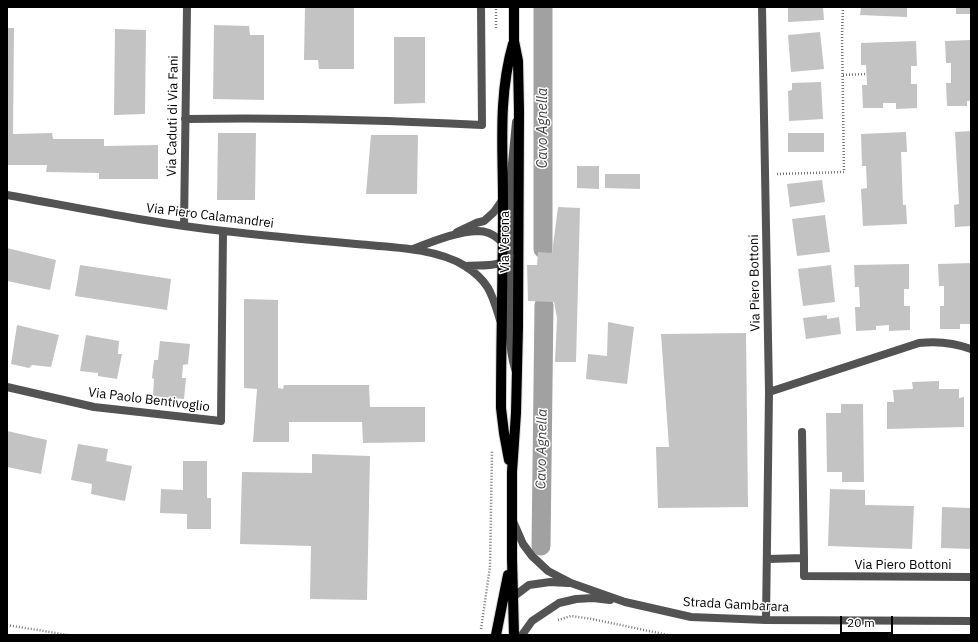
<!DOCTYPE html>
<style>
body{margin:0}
#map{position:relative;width:978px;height:642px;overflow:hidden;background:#fff;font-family:"IBM Plex Sans",sans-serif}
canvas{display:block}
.frame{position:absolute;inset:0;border:8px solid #000;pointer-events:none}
.scale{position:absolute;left:840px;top:616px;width:53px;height:18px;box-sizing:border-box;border:2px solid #000;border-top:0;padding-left:5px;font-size:12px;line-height:14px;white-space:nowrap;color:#000;-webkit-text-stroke:3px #fff;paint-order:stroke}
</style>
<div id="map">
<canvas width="978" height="642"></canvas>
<div class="frame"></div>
<div class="scale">20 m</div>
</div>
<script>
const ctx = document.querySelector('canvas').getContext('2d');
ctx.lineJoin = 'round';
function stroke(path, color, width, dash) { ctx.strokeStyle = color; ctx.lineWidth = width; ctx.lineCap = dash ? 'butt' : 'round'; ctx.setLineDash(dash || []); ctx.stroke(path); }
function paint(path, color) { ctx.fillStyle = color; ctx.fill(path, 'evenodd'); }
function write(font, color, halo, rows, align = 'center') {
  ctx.font = font + ' "IBM Plex Sans",sans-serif'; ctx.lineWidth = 3; ctx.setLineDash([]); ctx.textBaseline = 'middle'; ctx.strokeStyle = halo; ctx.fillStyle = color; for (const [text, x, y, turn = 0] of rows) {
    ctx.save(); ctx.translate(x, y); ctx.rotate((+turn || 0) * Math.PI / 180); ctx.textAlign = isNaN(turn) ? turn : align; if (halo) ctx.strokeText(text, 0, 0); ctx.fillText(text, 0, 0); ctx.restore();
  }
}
stroke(new Path2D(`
 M543,249V7
 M541,546L544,305`), '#a1a1a1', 19);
paint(new Path2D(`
 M305,7H354V69H319L318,60H304Z
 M788,7H823L824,20L788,22Z
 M861,7H907V17L860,15Z
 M956,7H971V14H956Z
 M214,25L249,26L250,35H264V100L213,99Z
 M7,28H14L13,134L52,133L53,139H104V146L158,145V179H99V173L46,172L47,165H7Z
 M115,29L146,30L145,114L114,115Z
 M820,32L824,69L791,72L788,35Z
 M394,37H425V103L394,104Z
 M971,40V101H967V106H947L946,83H951V63H946L945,41Z
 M916,41L917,66H911V84H917V108L896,109V103H883V108H863L862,85H867L866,65H861V43Z
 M821,82L823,119L789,121L788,91L792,90V83Z
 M971,131V226L955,227L954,205L959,204L955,132Z
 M906,132L907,152H901L903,205H906L907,224L863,226L861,189L867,188L866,166H862L861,134Z
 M218,133H256L255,200H217Z
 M788,133H824V152H788Z
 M371,135H418L417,194H366Z
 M577,166H599V189L577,188Z
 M605,174H640V189L605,188Z
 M822,180L825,202L790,207L787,184Z
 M558,207L580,208L576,362H555L557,318L554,302L528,301L527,265H537L538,252L552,253Z
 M825,215L830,252L797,256L792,219Z
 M7,248L56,260L50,290L7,281Z
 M971,263V324H960V329H940V306H944V286H939L938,264Z
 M909,264V289H904V306H910V330L889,331V325L876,326V330L856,331L855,307H860L859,287H855L854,265Z
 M80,265L171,279L167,310L75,296Z
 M831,265L835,302L803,306L798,269Z
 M244,299L278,300V388L283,389L284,385H369L370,407H425V442L363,443L362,422H289V442H253L257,389L244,388Z
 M827,315V319L839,317L841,334L806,339L803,318Z
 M608,322L634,327L627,384L586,379L588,354L607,356Z
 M17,325L59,335L51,367L32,365L29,368L11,364Z
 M746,333L748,507L658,508L656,447H669L661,334Z
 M86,335L119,341L118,354H122L117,379L98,376V373L80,371Z
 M160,341L190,344L188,364L183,365L182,378H186L184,399L153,396L154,379L152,378L154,360H158Z
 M939,381V389H959V398L964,397V427L887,429V402H894L893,390L913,389L912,382Z
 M841,404H863L864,482H842V472H827L826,413H841Z
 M7,431L47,440L41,474L7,467Z
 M78,444L108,449L106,461L132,466L125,501L91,494L92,484L71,480Z
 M312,454L370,456L367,600L310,599L311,546L240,544L242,472L312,473Z
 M183,461H207V498H211V529H187V514L160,513L161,489L183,490Z
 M830,489L865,490V505L914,506L912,549L828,546Z
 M942,507L971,508V549L941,548Z`), '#c3c3c3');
const primary = new Path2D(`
 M509,460L504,433L501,408C501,339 503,270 503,201C503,148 498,96 513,44
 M496,635L508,575
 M514,635L512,558V472L516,413L518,327L519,111L518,61L514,41V7`);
stroke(primary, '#dbdbdb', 12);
stroke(new Path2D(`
 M496,28V7
 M843,75L867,74
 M777,174L844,172L842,35L843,7
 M558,620L571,616L592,619L668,635
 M7,625L68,635
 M481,629L490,567L492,450`), '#757575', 2.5, [1, 2]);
stroke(new Path2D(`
 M762,7L769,392L766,620
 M185,119C285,117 383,120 482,125L481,7
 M7,195C79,208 151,223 224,231C268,236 312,240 356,244C390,247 436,248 465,266C489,281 492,294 500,320
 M184,226L187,7
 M457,232L476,223L484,221L494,212L503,199
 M413,249C434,241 455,232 478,231C493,231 507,243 510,259C512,267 511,277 511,286C510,314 507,342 515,369
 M465,266C481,264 505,270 511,251V174L516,122
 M7,387L94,407L221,421L223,231
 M769,392L919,343C936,341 955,343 971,349
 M802,432L804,558
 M513,521L523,544L532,556L548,571L571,583L625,602L691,617L766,620L971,621
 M767,559L804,558V576L971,577
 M513,597L529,585L550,582L568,583
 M522,635L532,621L559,603L576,599L593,598L610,600`), '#535353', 8);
stroke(primary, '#000', 10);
write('13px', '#000', '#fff', [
 ["Via Caduti di Via Fani",173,116,-89],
 ["Via Piero Calamandrei",210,216,7],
 ["Via Verona",505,242,-90],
 ["Via Piero Bottoni",755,283,-91],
 ["Via Paolo Bentivoglio",149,400,7],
 ["Via Piero Bottoni",903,565],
 ["Strada Gambarara",736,605,3]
]);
write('italic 14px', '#424242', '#fff', [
 ["Cavo Agnella",543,128,-90],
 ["Cavo Agnella",542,449,-89]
]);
</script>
